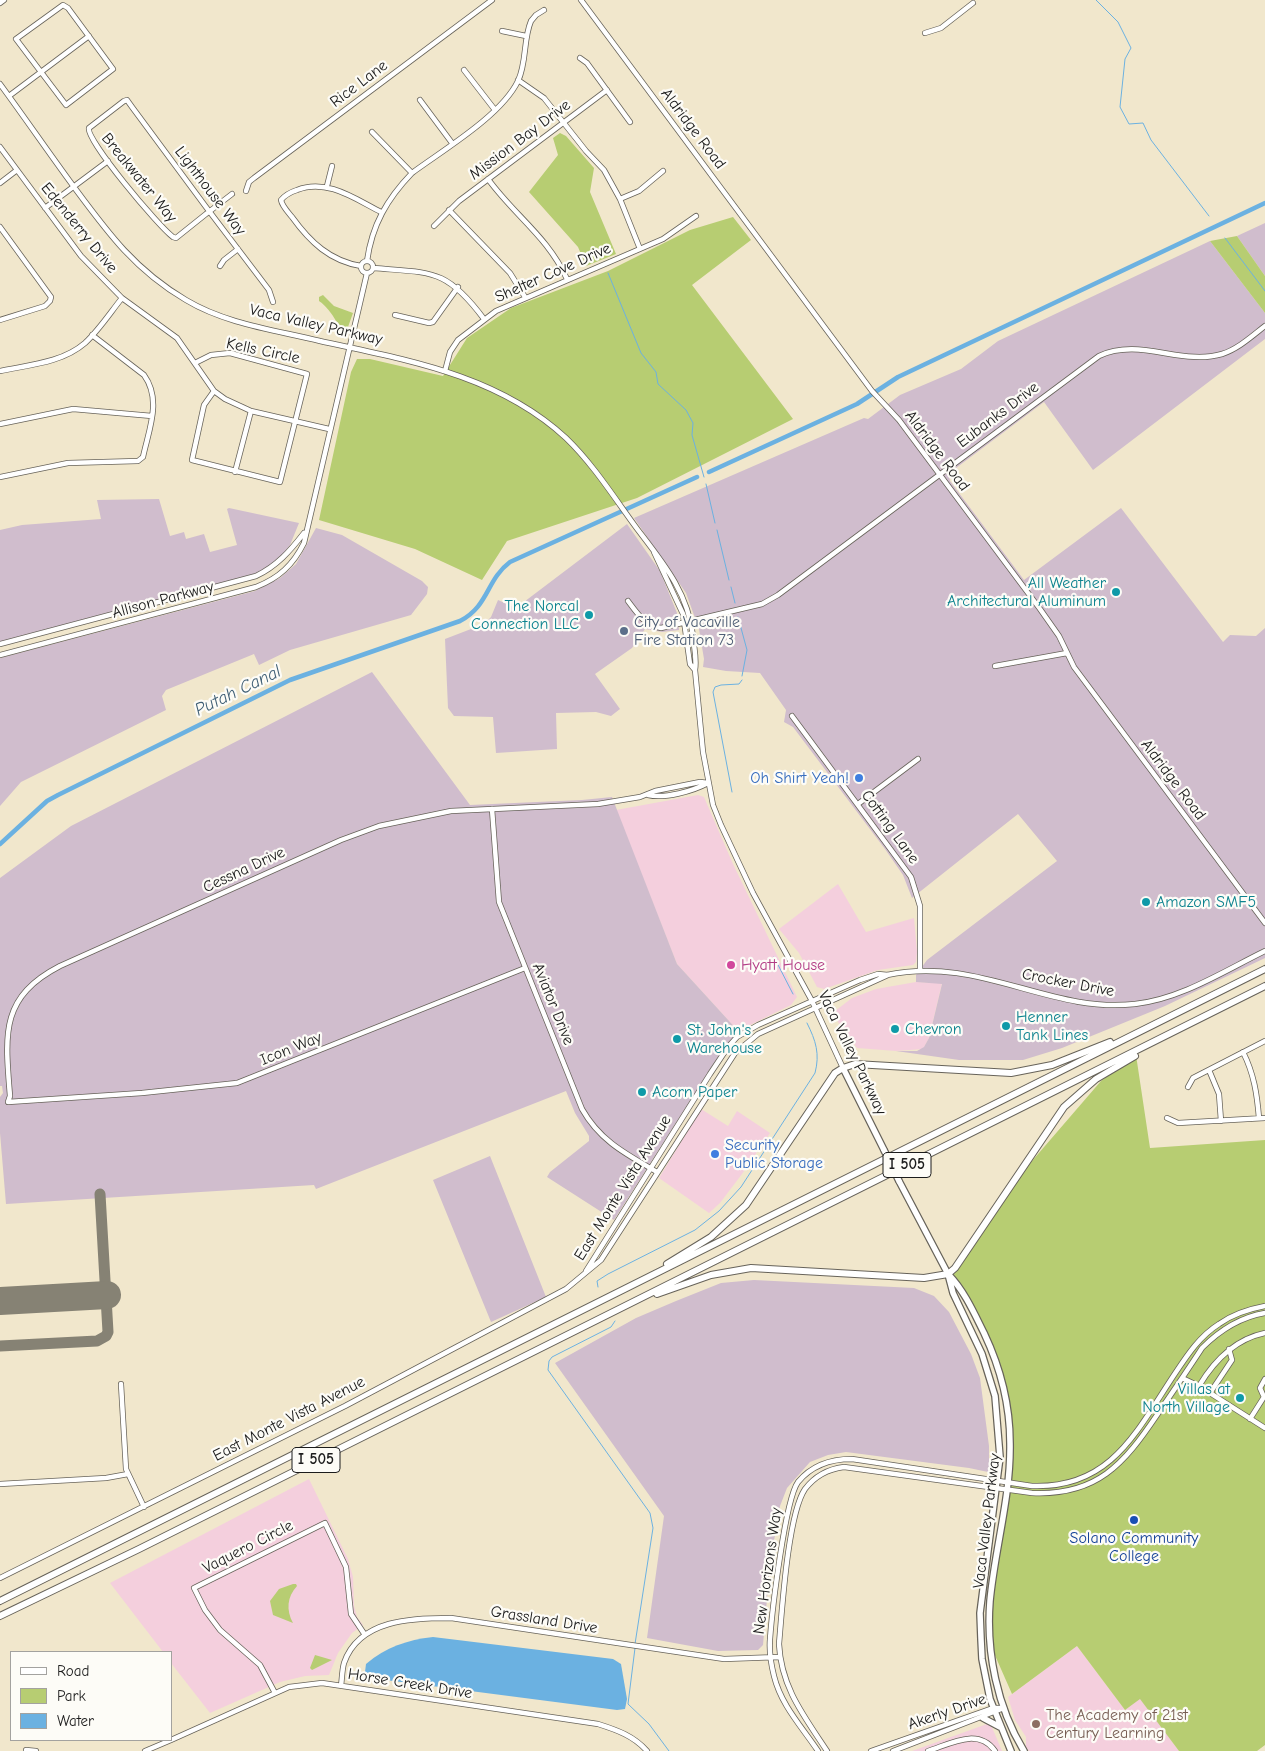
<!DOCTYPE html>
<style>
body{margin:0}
#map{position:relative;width:1265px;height:1751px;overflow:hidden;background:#f1e7cc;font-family:"Comic Neue",sans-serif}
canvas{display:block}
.legend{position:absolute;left:10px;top:1651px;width:162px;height:90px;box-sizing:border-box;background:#fdfcf7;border:1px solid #a3a29f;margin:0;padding:6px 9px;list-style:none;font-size:15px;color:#1c1c1c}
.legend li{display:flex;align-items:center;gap:10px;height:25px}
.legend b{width:25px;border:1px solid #a3a29f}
</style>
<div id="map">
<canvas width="1265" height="1751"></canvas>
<ul class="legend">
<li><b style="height:6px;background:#fff"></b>Road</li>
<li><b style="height:14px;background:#b7cd72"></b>Park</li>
<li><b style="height:14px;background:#6bb1e1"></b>Water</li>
</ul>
</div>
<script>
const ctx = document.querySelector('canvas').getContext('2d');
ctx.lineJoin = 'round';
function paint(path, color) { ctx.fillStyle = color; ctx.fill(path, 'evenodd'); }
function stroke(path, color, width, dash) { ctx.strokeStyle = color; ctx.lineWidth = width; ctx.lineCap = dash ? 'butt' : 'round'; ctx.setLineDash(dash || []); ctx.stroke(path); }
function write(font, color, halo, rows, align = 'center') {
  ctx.font = font + ' "Comic Neue",sans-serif'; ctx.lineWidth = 4.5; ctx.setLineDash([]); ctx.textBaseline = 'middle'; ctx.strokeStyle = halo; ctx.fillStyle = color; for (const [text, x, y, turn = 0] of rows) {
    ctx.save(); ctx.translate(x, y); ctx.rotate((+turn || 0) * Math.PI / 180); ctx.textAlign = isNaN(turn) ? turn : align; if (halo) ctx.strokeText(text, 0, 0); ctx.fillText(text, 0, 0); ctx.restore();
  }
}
paint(new Path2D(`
 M698,795L704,797L707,804L733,864L797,997L791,1005L748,1026L740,1033L677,964L616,810Z
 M838,884L866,932L914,918L917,952L916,962L913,965L878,970L824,989L817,987L799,953L779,929Z
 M916,982L942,983L929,1038L923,1049L896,1051L857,1048L838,1022L835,1011L852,998L876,989Z
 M701,1109L728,1126L737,1111L770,1133L742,1174L720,1203L709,1213L659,1178Z
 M309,1479L348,1559L353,1577L354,1606L357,1617L363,1625L352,1633L338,1653L329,1675L305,1676L280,1682L210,1713L171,1663V1652H163L110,1583Z
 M1077,1646L1125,1710L1140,1698L1179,1751H1029L1026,1747V1737L1015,1720L1008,1697Z
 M987,1724L991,1725L1002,1751H912Z`), '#f4cfdd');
paint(new Path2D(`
 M1265,223V276L1237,236Z
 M1210,241L1265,313V339L1093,470L1044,402L952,471L949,476L950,481L1024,580L1121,508L1223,642L1230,635L1256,636L1265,628V958L1165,1006L1062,1048L1023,1060H959L896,1051H917L924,1047L929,1038L942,984L916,982V975L927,960L1057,861L1018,814L912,898L903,875L885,849L793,727L784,722L786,710L760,673L726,671L703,667L704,659L699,629L686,593L634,518L864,418L868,419L900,395L961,369L998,341Z
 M159,499L170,536L184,532L186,539L204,534L210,552L237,545L227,509L229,508L299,523L290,545L281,557L260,573L0,643V530L22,525L101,519L97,500Z
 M627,524L660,571L677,613L679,630L662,632L645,629L632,648L595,674L620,709L611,716L596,712L556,713L557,749L496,753L493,717L454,716L448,708L445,639L484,624L491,617L498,600L516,608Z
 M316,528L342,535L422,581L428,587L427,594L411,615L290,650L259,665L254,654L166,690L162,696L166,710L21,782L0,806V658L255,591L280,578L296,564Z
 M372,672L470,805L582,800L612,797L677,964L740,1033L720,1054L614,1220L547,1177L550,1172L589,1141V1136L575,1113L566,1091L316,1189L314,1185L6,1204L0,1133V1097L3,1093L2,1086H0V878L71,826Z
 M490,1156L546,1297L491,1322L433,1180Z
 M754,1280L914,1288L934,1296L949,1312L971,1354L980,1378L989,1446V1469L988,1472L969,1468L846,1452L828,1455L810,1462L787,1488L780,1506L770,1564L763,1645L758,1650L718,1651L647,1638L664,1516L555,1363L636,1318L676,1301L721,1283Z`), '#d0bdcd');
paint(new Path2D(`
 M560,133L566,136L594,168L590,192L616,254L586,266L578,247L529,192L558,155L553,138Z
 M733,217L751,240L692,285L793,419L637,498L507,541L482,580L415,549L319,520L351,372L357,359H370L443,376L467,338L511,308L608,271L690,230Z
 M1237,236L1265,276V313L1210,241Z
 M323,295L334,306L353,313L348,327L344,331L339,329C338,321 326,305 319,301V297Z
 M1136,1055L1150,1148L1265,1140V1745L1257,1751H1179L1140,1699L1125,1710L1077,1646L1012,1694L990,1644L991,1599L1009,1475L1008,1407L997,1362L982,1328L948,1274L1032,1161L1101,1081Z
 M293,1584H296L297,1586C287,1597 286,1610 293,1623L273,1615L270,1601L279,1589Z
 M315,1655L332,1660L312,1670L310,1668Z`), '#b7cd72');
paint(new Path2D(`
 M433,1637L613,1659L621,1664L627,1699L625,1709L617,1710L370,1678L365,1672L366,1664C386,1647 407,1640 433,1637Z`), '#6bb1e1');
stroke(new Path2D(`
 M1096,0L1118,22L1131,48L1125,59L1120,107L1129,124L1143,123L1151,140L1209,216
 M1225,238L1265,291
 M608,273L641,353L656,372L658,384L686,410L693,423L692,435L704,477
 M706,484L715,523
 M717,530L729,580
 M731,587L735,603
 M738,617L747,650L742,676
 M732,792L713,692L715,687L721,685L739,684L742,680
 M774,957L793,994
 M598,1287L597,1281L608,1274L695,1230L719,1211L741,1187L815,1073C820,1054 816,1041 807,1023
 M615,1321L611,1327L552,1357L549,1361L548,1370L650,1513L653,1528L635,1644
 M635,1648L628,1704L649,1724L669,1751`), '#6bb1e1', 1);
stroke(new Path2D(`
 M709,472L857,404L898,377L1265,203
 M0,844L47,801L58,795L290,680L460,621C489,606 486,580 510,562L697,477`), '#6bb1e1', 4.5);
stroke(new Path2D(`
 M0,1346L97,1341L106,1336L108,1332L100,1194`), '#868274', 11);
stroke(new Path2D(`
 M0,1301L107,1295`), '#868274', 28);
const minor = new Path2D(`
 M581,0L872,391L899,420L1040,609L1059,636L1074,667L1265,923
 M0,3L4,0
 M63,5L68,8L113,69L66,105L16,39Z
 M502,31L526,36
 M925,33L941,28L973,3
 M580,58L587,63L630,122
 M464,70L495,110
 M518,80L544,98L586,151L604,170L620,199L640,249
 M0,84C25,118 49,153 74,187C108,233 135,270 186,300C226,324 275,330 320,341C407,360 498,375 566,438C594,465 615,499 638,530C664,564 688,593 693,636C694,648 697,659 695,670L690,664L683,614L654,552
 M9,96L89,36
 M420,100L452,143
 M372,132L412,173
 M0,147L81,256L122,298L177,338L214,391L225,399L251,411L329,429
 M488,179C515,216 548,237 567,279
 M0,183L17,170
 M327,186L332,166
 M246,191L249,182L254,178L492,0
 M232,194L210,211L206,214L176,238L173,237C159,227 85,139 89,128L124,101L127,100L132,107L206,207C227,235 248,262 269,290L273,302
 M620,199L639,191L663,171
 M45,208L108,161
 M449,210L510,273L525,297
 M434,226L459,201L607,90
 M0,227L51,297L50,301L45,306L0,320
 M367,261C372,225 387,199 412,173C443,150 501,116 518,81C527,62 523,40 531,21L536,15L544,10
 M361 267a6 6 0 1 1 12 0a6 6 0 1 1-12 0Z
 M220,266L224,260L238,249
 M361,266C330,261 310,242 292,217C288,212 282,206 281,200C285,195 291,192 297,190C327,178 355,199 381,212
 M373,268C432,273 446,268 484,319
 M395,315L429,323L433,322L458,287
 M195,363L211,355L230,353L307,374L280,482L192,460L204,405L214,391
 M0,371C28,365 62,363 85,343C99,330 110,313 122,298
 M445,371L450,352L458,340L496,311L663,239L696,216
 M0,424L73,409L152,416
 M235,472L251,411
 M0,477L68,463L138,461L143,457C149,429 162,400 144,375L92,335
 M628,601C637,613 645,626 661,628L762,604L778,595L1099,356C1140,337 1181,366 1222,354C1238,349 1252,336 1265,326
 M0,644L256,576C277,566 290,551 304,533
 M0,655L256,587C279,578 293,565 304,543L367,273
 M995,666L1067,653
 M695,670L703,752L713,805L721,825L753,893L812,1001L843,1068
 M792,716L911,877L920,906V970
 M648,795C665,799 693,791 708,783
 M858,804L918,759
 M492,809L499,902L582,1109C600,1141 626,1154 657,1172
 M525,968L237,1083L142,1093L8,1102L10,1096C5,1034 0,997 60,966L341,840L379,826L451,811L598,804L640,797L655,791L700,782L708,783
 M887,975C978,955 1050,1014 1135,1004C1181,999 1224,971 1265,951
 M1243,1052C1254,1074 1257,1094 1259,1118
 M1209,1070L1219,1094L1221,1121
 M1188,1087L1193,1078L1265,1041
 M1167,1118L1178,1123L1265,1118
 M586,1271L710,1074L728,1047L737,1037L758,1025L860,980L878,974L888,975
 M1265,1333C1236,1339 1214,1361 1199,1386L1265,1428
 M1182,1378L1199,1386
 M121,1384L126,1469L144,1507
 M1210,1393L1232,1360L1229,1349
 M1250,1419L1264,1397L1260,1388L1265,1379
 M0,1484L106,1478L128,1474
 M0,1578L345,1406L566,1289L601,1260L735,1053L758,1034L888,975
 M341,1686C342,1679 342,1670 344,1663C359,1619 413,1618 451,1618L724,1659L779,1657
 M275,1693L260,1665L220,1630L205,1610L194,1588L325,1523L346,1567L351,1614L365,1635
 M171,1740L289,1687L322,1683L598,1724C617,1730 634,1736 647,1751
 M26,1750L36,1751
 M145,1751L171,1740
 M818,1751C802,1727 781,1705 774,1676C771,1664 769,1651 770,1639C772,1612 785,1500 798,1482C812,1465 831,1459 852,1459L1032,1486C1112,1489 1137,1430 1176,1372C1188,1354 1200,1336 1219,1324C1233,1314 1249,1309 1265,1306
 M827,1751C804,1716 781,1687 779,1644C782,1610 788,1514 805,1489C815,1476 828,1469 844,1467L1032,1493C1097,1496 1124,1464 1157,1415C1172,1393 1187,1371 1202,1348C1219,1331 1241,1317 1265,1313
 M871,1751L993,1708H1004
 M893,1751L1004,1708
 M928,1751C950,1744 978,1727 995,1751`);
const major = new Path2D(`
 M843,1068L884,1150
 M899,1181L948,1274L953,1293L982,1354L995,1396L1000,1457L980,1613L981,1639L982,1659L990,1699L1011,1751
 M949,1275C965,1292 974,1313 984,1333C1001,1369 1010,1404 1010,1443C1011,1496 995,1548 990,1601C986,1652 997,1707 1024,1751
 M983,1718L1000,1727`);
const highway = new Path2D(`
 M667,1264L711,1237L746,1205L835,1073L843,1068L855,1064L1011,1073L1052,1065L1110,1042
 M657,1294L711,1275L751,1268L924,1278L948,1274L955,1268L1064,1107L1096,1079L1135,1056
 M0,1601L1265,969
 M0,1616L139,1549L1265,986`);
stroke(minor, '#67635a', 6);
stroke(major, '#67635a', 8);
stroke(highway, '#67635a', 8);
stroke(minor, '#fff', 4.5);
stroke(major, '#fff', 5.5);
stroke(highway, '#fff', 6);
const majorBridge = new Path2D(`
 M884,1150L899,1181`);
stroke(majorBridge, '#67635a', 8, []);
stroke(majorBridge, '#fff', 5.5);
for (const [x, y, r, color] of [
 [1116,592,5,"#0f9aa8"],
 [589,615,5,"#0f9aa8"],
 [624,631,5,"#5c6f8a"],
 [859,778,5,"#3f7fe0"],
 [1146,902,5,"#0f9aa8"],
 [731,965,5,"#d1479c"],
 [1006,1026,5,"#0f9aa8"],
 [895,1029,5,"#0f9aa8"],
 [677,1039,5,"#0f9aa8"],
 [642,1092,5,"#0f9aa8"],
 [715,1154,5,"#3f7fe0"],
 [1240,1398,5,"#0f9aa8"],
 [1134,1520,5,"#1a4fb4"],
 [1036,1724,5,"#8d6e63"]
]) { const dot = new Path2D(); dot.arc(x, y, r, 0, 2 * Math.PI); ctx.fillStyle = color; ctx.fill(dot); stroke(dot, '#fdfcf7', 2); }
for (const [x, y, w] of [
 [907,1165,48],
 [316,1460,48]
]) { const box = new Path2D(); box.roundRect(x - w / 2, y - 12.5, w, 25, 4); ctx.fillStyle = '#fdfcf7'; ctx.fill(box); stroke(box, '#1c1c1c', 1); }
write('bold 15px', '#1c1c1c', null, [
 ["I 505",907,1165],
 ["I 505",316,1460]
]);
write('16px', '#1c1c1c', '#fdfcf7', [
 ["Rice Lane",359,84,-37],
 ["Aldridge Road",693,129,53],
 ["Mission Bay Drive",520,140,-37],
 ["Breakwater Way",139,178,51],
 ["Lighthouse Way",210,191,53],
 ["Edenderry Drive",79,228,51],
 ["Shelter Cove Drive",553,273,-24],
 ["Vaca Valley Parkway",316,325,13],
 ["Kells Circle",263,351,12],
 ["Eubanks Drive",998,415,-37],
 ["Aldridge Road",937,451,53],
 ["Allison Parkway",163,600,-15],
 ["Aldridge Road",1173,780,53],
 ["Cotting Lane",890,827,54],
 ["Cessna Drive",244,870,-25],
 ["Crocker Drive",1068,983,11],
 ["Aviator Drive",553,1004,68],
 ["Icon Way",291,1049,-22],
 ["Vaca Valley Parkway",852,1053,64],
 ["East Monte Vista Avenue",623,1188,-58],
 ["East Monte Vista Avenue",289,1419,-27],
 ["Vaca Valley Parkway",987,1521,-83],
 ["Vaquero Circle",248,1547,-27],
 ["New Horizons Way",768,1571,-82],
 ["Grassland Drive",544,1620,9],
 ["Horse Creek Drive",410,1684,9],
 ["Akerly Drive",947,1712,-19]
]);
write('16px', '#0d838f', '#fdfcf7', [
 ["All Weather",1106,583,"right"],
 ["Architectural Aluminum",1106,601,"right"],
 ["The Norcal",579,606,"right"],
 ["Connection LLC",579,624,"right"],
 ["Amazon SMF5",1156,902],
 ["Henner",1016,1017],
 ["Tank Lines",1016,1035],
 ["Chevron",905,1029],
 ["St. John's",687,1030],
 ["Warehouse",687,1048],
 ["Acorn Paper",652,1092],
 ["Villas at",1230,1389,"right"],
 ["North Village",1230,1407,"right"]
], 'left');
write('16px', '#4e5e75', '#fdfcf7', [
 ["City of Vacaville",634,622],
 ["Fire Station 73",634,640]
], 'left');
write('16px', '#366cbe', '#fdfcf7', [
 ["Oh Shirt Yeah!",849,778],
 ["Security",725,1145,"left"],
 ["Public Storage",725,1163,"left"]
], 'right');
write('16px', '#b23c85', '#fdfcf7', [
 ["Hyatt House",741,965]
], 'left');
write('16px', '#164399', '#fdfcf7', [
 ["Solano Community",1134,1538],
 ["College",1134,1556]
]);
write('16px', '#785e54', '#fdfcf7', [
 ["The Academy of 21st",1046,1715],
 ["Century Learning",1046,1733]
], 'left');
write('italic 18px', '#405f75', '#fdfcf7', [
 ["Putah Canal",238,691,-26]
]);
</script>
